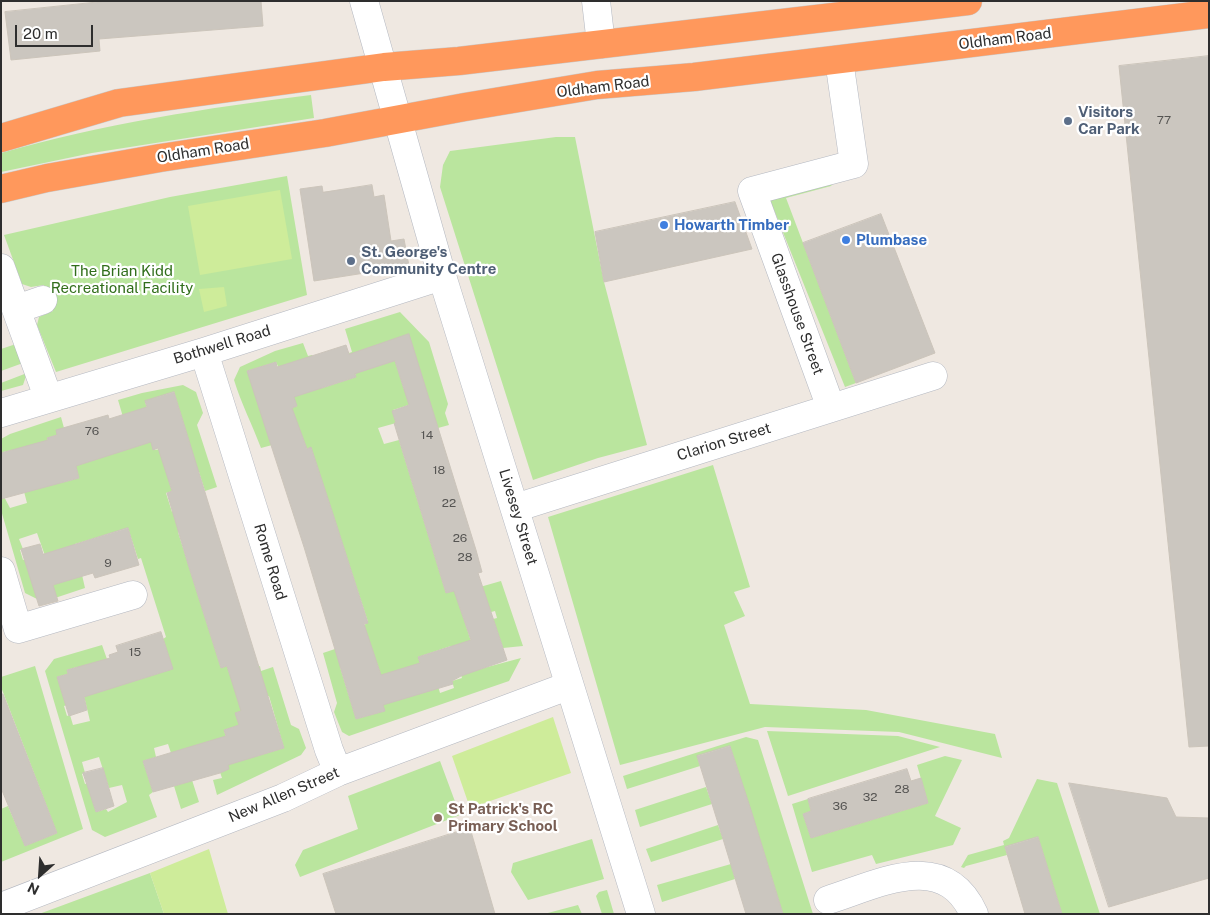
<!DOCTYPE html>
<style>
body{margin:0}
#map{position:relative;width:1210px;height:915px;overflow:hidden;background:#efe8e1;font-family:"Public Sans",sans-serif}
canvas{display:block}
.frame{position:absolute;inset:0;border:2px solid #2e2e2e;pointer-events:none}
.north{position:absolute;left:15px;top:850px;width:50px;height:50px;-webkit-text-stroke:4px #fff;paint-order:stroke;rotate:206deg;font-size:14px;font-weight:700;line-height:20px;text-align:center;color:#2e2e2e}
.north::after{content:'';display:block;margin:auto;width:18px;height:22px;background:#2e2e2e;clip-path:polygon(50% 0,100% 100%,50% 72%,0 100%)}
.scale{position:absolute;left:15px;top:25px;width:78px;height:22px;box-sizing:border-box;border:2px solid #2e2e2e;border-top:0;padding-left:6px;font-size:15px;line-height:18px;white-space:nowrap;color:#2e2e2e;-webkit-text-stroke:4px #fff;paint-order:stroke}
</style>
<div id="map">
<canvas width="1210" height="915"></canvas>
<div class="frame"></div>
<div class="north">N</div>
<div class="scale">20 m</div>
</div>
<script>
const ctx = document.querySelector('canvas').getContext('2d');
ctx.lineJoin = 'round';
function paint(path, color) { ctx.fillStyle = color; ctx.fill(path, 'evenodd'); }
function stroke(path, color, width, dash) { ctx.strokeStyle = color; ctx.lineWidth = width; ctx.lineCap = dash ? 'butt' : 'round'; ctx.setLineDash(dash || []); ctx.stroke(path); }
function write(font, color, halo, rows, align = 'center') {
  ctx.font = font + ' "Public Sans",sans-serif'; ctx.lineWidth = 4.5; ctx.setLineDash([]); ctx.textBaseline = 'middle'; ctx.strokeStyle = halo; ctx.fillStyle = color; for (const [text, x, y, turn = 0] of rows) {
    ctx.save(); ctx.translate(x, y); ctx.rotate((+turn || 0) * Math.PI / 180); ctx.textAlign = isNaN(turn) ? turn : align; if (halo) ctx.strokeText(text, 0, 0); ctx.fillText(text, 0, 0); ctx.restore();
  }
}
paint(new Path2D(`
 M311,95L314,118L92,153L1,172V153C103,124 206,108 311,95Z
 M556,137H575L604,282L647,445L598,458L533,480L440,187L443,165L450,151Z
 M841,175L831,186L786,198L856,383L845,387L768,195Z
 M287,176L307,295L56,372L37,325L39,317L53,311L44,285L31,287L22,284L4,235L170,197Z
 M400,312L429,342L448,404L445,413L449,425L438,428L421,401L393,410L396,423L378,428L384,444L399,440L446,593L479,583L480,587L501,581L523,646L503,648L493,619L497,618L495,611L491,612L458,601L480,669L521,658L509,681L349,736L342,732L334,712L337,703L323,653L335,649L368,622L311,448L307,449L302,437L261,448C252,424 241,403 234,380L240,367L275,351L303,343L308,356L312,355L322,388L356,377L349,353L352,352L345,329ZM414,355L404,389L395,361ZM276,362L297,406L289,409L247,371ZM451,646L462,678L452,681L454,688L440,693L438,686L428,688L418,657ZM377,663L380,672L373,675L384,711L356,719L340,667Z
 M16,344L23,363L1,371V349Z
 M27,373L23,385L1,391V383Z
 M183,385L196,392L203,413L197,425L217,487L205,491L199,472L169,481L172,491L166,493L172,512L178,511L184,529L178,532L221,668L227,666L230,675L260,666L261,671L273,667L291,725L299,729L306,748L301,755L217,795L213,780L222,778L220,772L171,753L168,744L154,748L156,757L143,761L153,792L149,795L157,817L105,837L92,830L45,671L54,659L102,645L108,662L136,680L172,669L163,639L166,637L141,558L138,559L128,528L75,544L85,588L43,602L25,593L1,510V491L10,508L27,503L13,450L3,452L1,457V439L10,434L61,417L64,428L57,435L47,438L60,483L79,478L75,465L123,417L118,400L142,393ZM174,392L190,445L154,450L157,435L145,402ZM37,533L55,584L45,588L26,559L23,560L20,550L23,549L19,539ZM77,667L90,721L73,725L70,715L67,716L64,706L67,705L57,677L68,674L67,670ZM269,696L284,748L257,756L232,757L224,730L247,723L236,713L244,710L243,704ZM99,757L109,788L122,785L127,802L108,812L106,809L96,812L88,783L85,784L82,774L85,773L82,762Z
 M713,465L750,587L734,592L745,616L724,625L750,704L866,710L995,734L1002,758L899,732L765,727L620,765L548,517Z
 M35,666L83,829L1,862V809L8,806L25,846L57,833L1,687V677Z
 M767,731L898,736L940,747L788,796Z
 M746,737L758,740L813,914H783L730,746L697,756L700,766L627,789L623,776Z
 M945,756L962,760L935,816L961,828L953,845L876,864L872,855L812,872L792,804L808,799L811,811L803,814L811,838L928,803L917,765Z
 M440,761L460,815L300,877L295,865L303,850L358,829L348,796Z
 M1037,779L1057,783L1100,914H1062L1038,837L1005,847L1007,855L966,866L964,868L961,867L968,855L1004,845L1003,841L1009,838Z
 M192,780L199,802L181,809L174,786Z
 M706,787L712,804L640,827L635,810Z
 M718,825L723,839L651,862L646,849Z
 M592,839L604,879L528,900L511,872L513,863Z
 M731,864L735,879L662,902L657,885Z
 M150,873L164,914H39Z
 M607,890L614,914H602L596,896L599,892Z
 M578,905L582,914H544Z`), '#bae59e');
paint(new Path2D(`
 M280,190L292,259L200,275L188,206Z
 M224,287L227,306L204,312L199,289Z
 M553,717L571,773L470,808L452,756Z
 M209,849L228,914H164L150,873Z`), '#ceec9a');
const building = new Path2D(`
 M107,1H261L263,26L99,39L100,51L11,60L5,12Z
 M1209,56V746L1189,747L1119,66Z
 M372,185L374,197L384,195L391,241L404,239L409,266L314,281L300,189L322,186L323,192Z
 M735,202L752,249L604,282L595,232Z
 M881,214L935,353L856,383L803,243Z
 M409,334L476,550L482,572L478,573L507,660L461,676L452,681L453,684L383,705L385,711L356,719L304,547L247,371L276,362L277,367L346,345L349,354ZM395,361L409,405L392,411L396,423H394L446,593L454,591L471,640L418,657L420,663L381,675L364,624L368,623L334,517L311,447L307,449L292,408L297,406L294,397L356,377L355,374Z
 M174,392L284,748L228,765L229,769L220,773L153,792L143,761L226,736L224,730L239,725L235,713L241,711L227,666L221,668L188,564L167,493L172,491L158,448L153,450L151,442L76,466L79,478L1,499V453L48,440L47,438L57,435L56,430L108,415L109,419L147,407L145,401Z
 M128,528L139,565L95,578L93,573L53,585L58,601L39,606L21,549L40,544L43,554Z
 M161,632L173,669L84,697L87,710L69,716L57,677L68,674L67,670L110,658L109,655L118,652L116,646Z
 M1,694H3L57,833L25,846L1,788Z
 M730,746L751,810L783,914H746L723,839L697,756Z
 M103,768L114,806L96,812L83,773Z
 M907,769L911,781L921,778L928,803L811,838L803,814L811,811L808,799Z
 M1069,783L1167,798L1176,817L1209,818V878L1109,907Z
 M470,828L495,914H336L323,874Z
 M1038,837L1044,856L1062,914H1025L1005,847Z`);
paint(building, '#cbc6bf');
stroke(building, '#cbc4ba', 1);
const street = new Path2D(`
 M596,1L601,44
 M1,268L48,397
 M17,309L43,300
 M204,352L329,750L338,772
 M831,408L752,191L854,164L839,60
 M1,413L204,352L442,276
 M515,508L933,376
 M1,571L18,629L133,595
 M828,900C879,884 944,848 974,914
 M1,907L283,798L338,772L568,686`);
const secondary = new Path2D(`
 M364,1L442,276L641,914`);
const highway = new Path2D(`
 M1,138L119,103L384,67L459,61L968,1
 M1,189L47,178L160,158L325,133L465,107L597,85L694,77L1209,14`);
stroke(street, '#b4b8c1', 29);
stroke(secondary, '#b4b8c1', 29);
stroke(highway, '#c9c9c9', 29);
stroke(street, '#fff', 28);
stroke(secondary, '#fff', 28);
stroke(highway, '#ff985c', 28);
for (const [x, y, r, color] of [
 [1068,121,5,"#5c6f8a"],
 [664,225,5,"#3f7fe0"],
 [846,240,5,"#3f7fe0"],
 [351,261,5,"#5c6f8a"],
 [438,818,5,"#8d6e63"]
]) { const dot = new Path2D(); dot.arc(x, y, r, 0, 2 * Math.PI); ctx.fillStyle = color; ctx.fill(dot); stroke(dot, '#fff', 2); }
write('12px', '#555452', null, [
 ["77",1164,120],
 ["76",92,431],
 ["14",427,435],
 ["18",439,470],
 ["22",449,503],
 ["26",460,538],
 ["28",465,557],
 ["9",108,563],
 ["15",135,652],
 ["28",902,789],
 ["32",870,797],
 ["36",840,806]
]);
write('15px', '#2e2e2e', '#fff', [
 ["Oldham Road",1005,39,-7],
 ["Oldham Road",603,87,-7],
 ["Oldham Road",203,151,-9],
 ["Glasshouse Street",797,314,70],
 ["Bothwell Road",222,345,-17],
 ["Clarion Street",724,442,-17],
 ["Livesey Street",518,517,73],
 ["Rome Road",270,562,73],
 ["New Allen Street",284,795,-23]
]);
write('bold 15px', '#4e5e75', '#fff', [
 ["Visitors",1078,112],
 ["Car Park",1078,129],
 ["St. George's",361,252],
 ["Community Centre",361,269]
], 'left');
write('bold 15px', '#366cbe', '#fff', [
 ["Howarth Timber",674,225],
 ["Plumbase",856,240]
], 'left');
write('15px', '#316e1b', '#fff', [
 ["The Brian Kidd",122,271],
 ["Recreational Facility",122,288]
]);
write('bold 15px', '#785e54', '#fff', [
 ["St Patrick's RC",448,809],
 ["Primary School",448,826]
], 'left');
</script>
